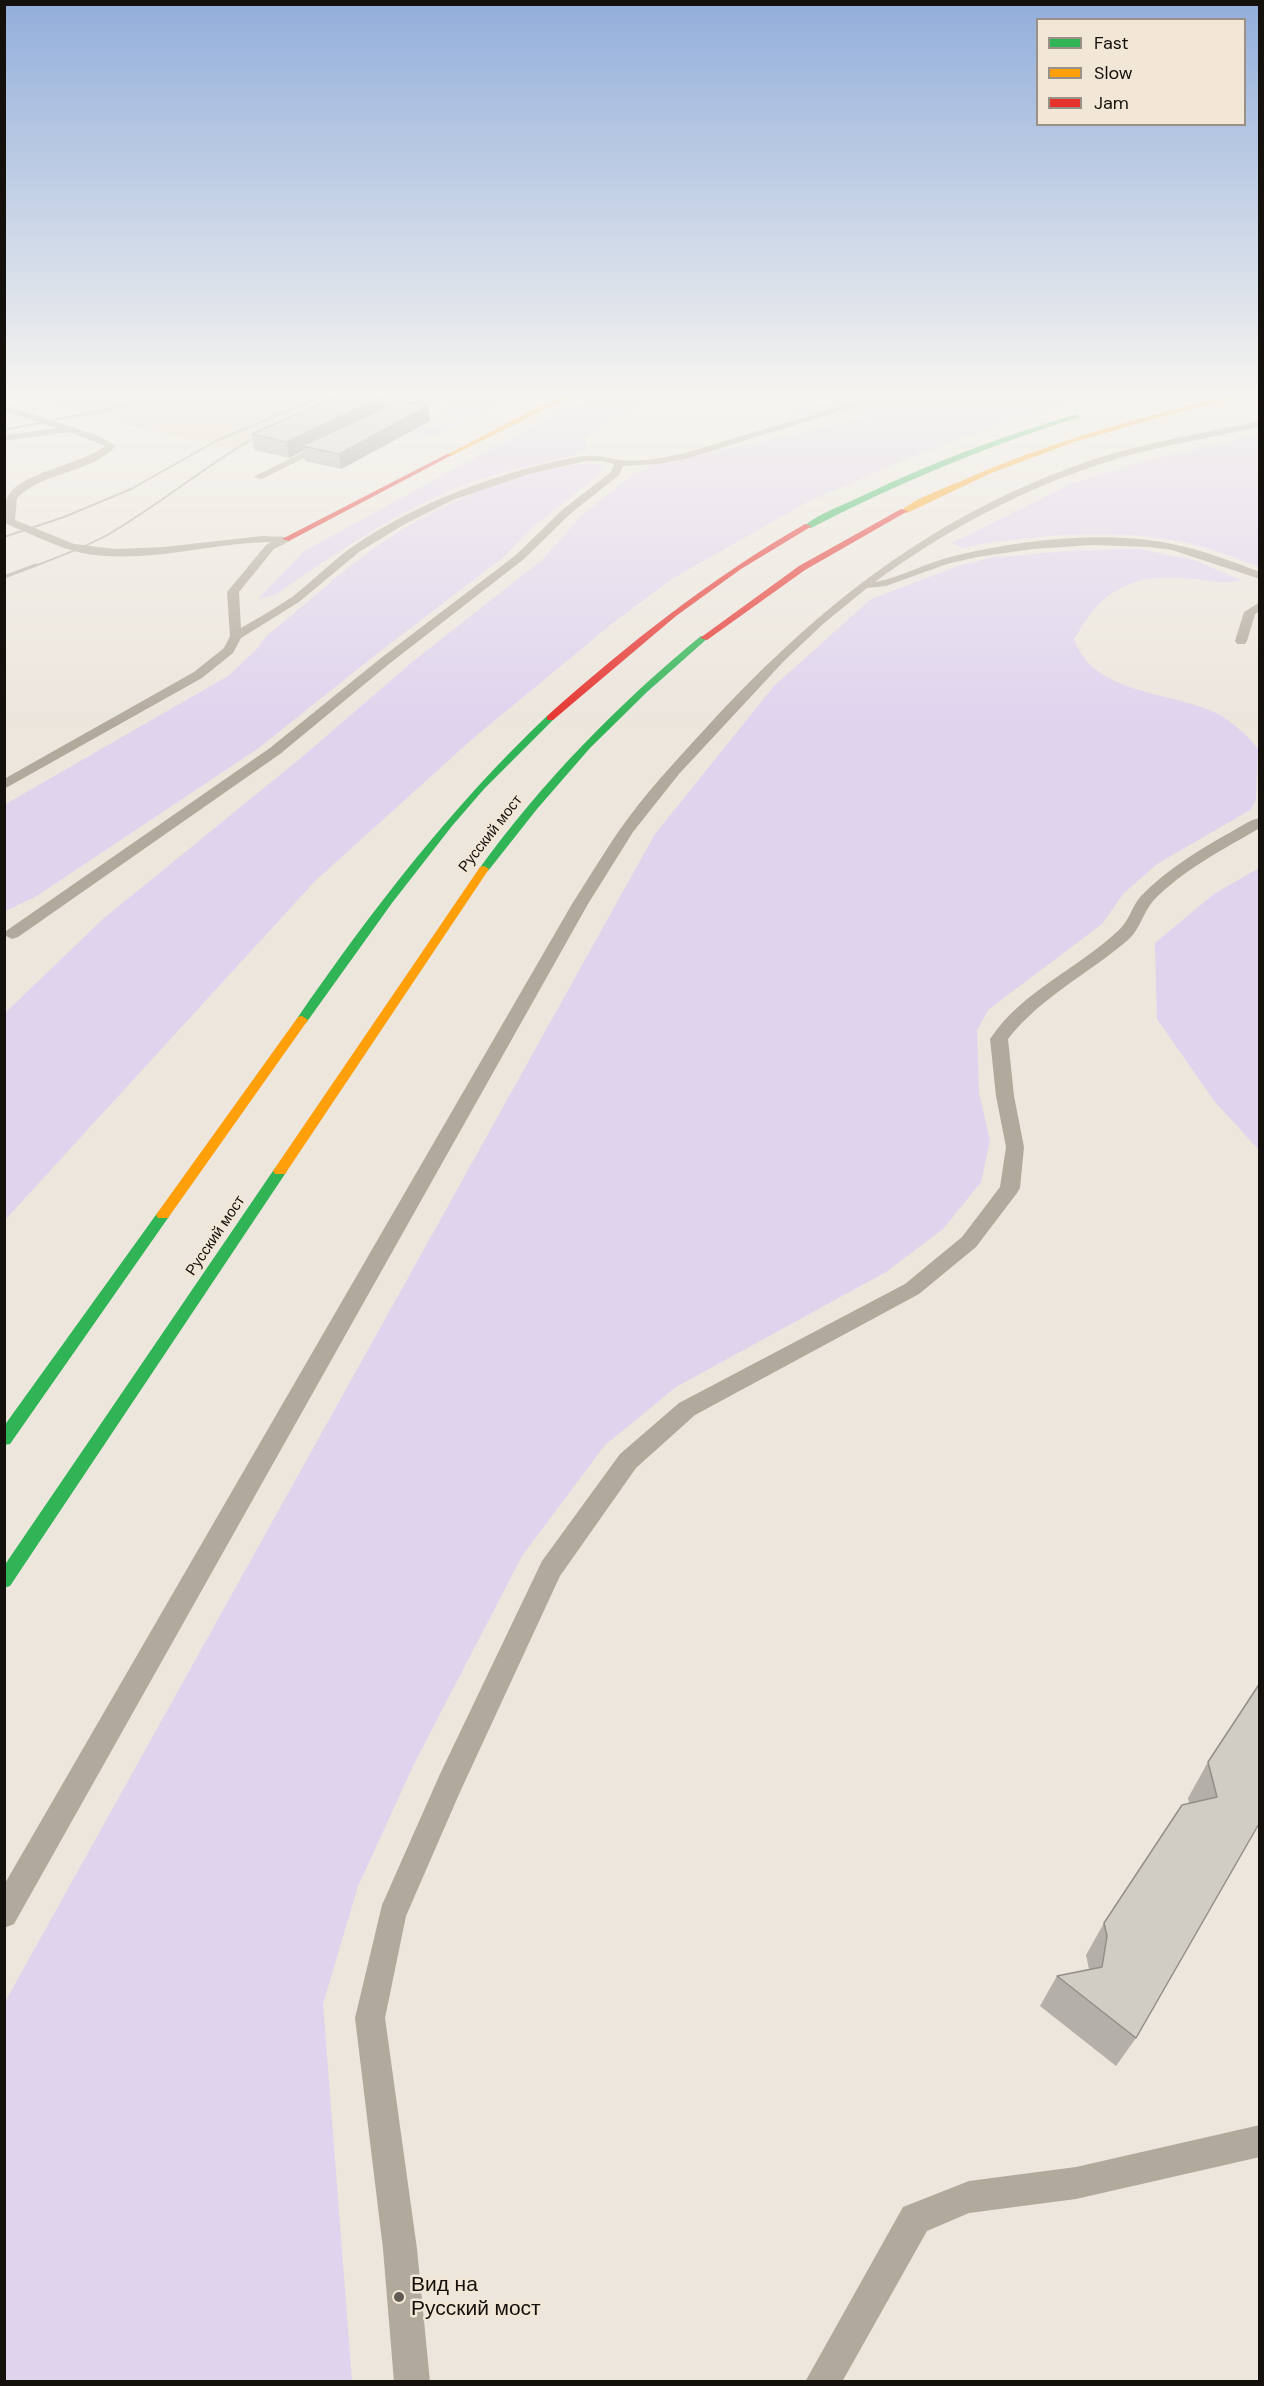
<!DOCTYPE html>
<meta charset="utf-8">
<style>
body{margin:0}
#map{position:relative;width:1264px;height:2386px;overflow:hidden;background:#ece6dd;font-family:"DM Sans",sans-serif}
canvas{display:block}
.frame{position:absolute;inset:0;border:6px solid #14100b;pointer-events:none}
.legend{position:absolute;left:1036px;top:18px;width:210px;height:108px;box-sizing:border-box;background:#f2e7d7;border:2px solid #999185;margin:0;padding:8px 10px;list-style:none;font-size:18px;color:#14100b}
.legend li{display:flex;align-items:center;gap:12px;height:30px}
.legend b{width:30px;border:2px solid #999185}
</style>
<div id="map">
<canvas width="1264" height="2386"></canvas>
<div class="frame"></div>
<ul class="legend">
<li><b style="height:8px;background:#30b455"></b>Fast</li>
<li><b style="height:8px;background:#ff9f0a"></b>Slow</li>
<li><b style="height:8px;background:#e5322d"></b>Jam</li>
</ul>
</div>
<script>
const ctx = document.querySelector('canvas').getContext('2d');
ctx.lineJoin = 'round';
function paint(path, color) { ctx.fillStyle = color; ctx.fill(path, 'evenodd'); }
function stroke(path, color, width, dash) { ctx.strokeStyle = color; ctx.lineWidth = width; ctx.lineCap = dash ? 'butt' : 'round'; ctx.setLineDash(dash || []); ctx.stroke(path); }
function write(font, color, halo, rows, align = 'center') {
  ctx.font = font + ' "DM Sans",sans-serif'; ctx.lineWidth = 5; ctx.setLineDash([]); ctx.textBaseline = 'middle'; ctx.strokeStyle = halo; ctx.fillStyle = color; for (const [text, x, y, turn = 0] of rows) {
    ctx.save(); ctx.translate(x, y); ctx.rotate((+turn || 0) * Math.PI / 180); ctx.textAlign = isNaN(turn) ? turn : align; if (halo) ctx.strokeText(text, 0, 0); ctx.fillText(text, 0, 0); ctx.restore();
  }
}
paint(new Path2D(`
 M5,394H364L234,450L5,396Z`), '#e4daca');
paint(new Path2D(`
 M480,394H526L434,436L422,439L412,437L413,431C427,425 442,426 456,419L437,408L439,403L459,396Z
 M603,394H681L625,414L584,438L588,448L582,452C547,465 508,468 472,482C400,509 337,552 275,595L258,599L304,551L561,411Z
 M854,394H1112L995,426L911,457L809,501L672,579L614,622L470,741L315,881L5,1220V1013L103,919L302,757L411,663L543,559L582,515L631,476L657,464L866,418L865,415C847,411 795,428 786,416Z
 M1259,434V567C1231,556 1202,545 1172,540C1111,529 1023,535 962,548L952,543L1073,483L1149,460Z
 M590,463L605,466L602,472L533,527L506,555L374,656L260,747L35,897L5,911L4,805L228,676L257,649L267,635C302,608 334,577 370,551C434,505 512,472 590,463Z
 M1139,549L1194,560L1241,580C1226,585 1210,581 1194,579C1160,575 1130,577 1102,601C1091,610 1082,627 1074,639C1093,695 1170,691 1216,713C1232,721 1247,735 1258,749L1256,800L1250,810L1157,864L1123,894L1102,924L989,1009L977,1030L979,1093L990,1141L981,1182L943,1229L886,1272L676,1387L605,1445L522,1556L414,1764L358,1886L323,2004L352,2381H5V2002L655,834L774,686L871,599L961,565L990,558L1065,551Z
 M1259,868V1150L1215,1102L1157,1019L1155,943L1214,894Z`), '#dfd3ee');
paint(new Path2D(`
 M429,394H440L392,416L384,414Z
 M882,394H894L689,458L658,464L623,466L619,475L570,514L524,559L389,664L280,754L18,937L12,939L4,935L6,931L270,748L381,658L516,555L562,510L611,472L614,464L603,461H586L529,474L453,500L405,524L359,552L299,602L241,638L233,653L202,678L4,789V779L194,672L224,648L230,636L227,592L266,545L271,542C208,543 144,565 82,553C55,547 30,533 4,523C4,516 4,502 8,496C21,472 81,465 105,446L69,432L4,441V435L57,428L4,411V405L99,436L116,446C90,474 44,471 17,498L15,520L74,544L115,549L164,547L262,536L290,537V541L274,549L239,592L241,628C258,618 276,608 292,597C313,581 331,562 352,547C418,502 494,474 571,458C594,453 600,457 621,460C641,463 665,457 685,453Z
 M1260,421V427C1209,438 1157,446 1107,462C1026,487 944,531 875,582C902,577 927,562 954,556C1022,540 1103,530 1172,544C1202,550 1231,561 1260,572V579L1172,550L1149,547L1093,545L1033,549L977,557L947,564L886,586L867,588L823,624L784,661L679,774L633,832L588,904L14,1924L4,1928V1885L572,904C591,875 608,845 629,817C655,782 686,750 715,718C821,605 928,520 1075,466C1134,444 1198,434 1260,421Z
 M324,442L332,444L262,479L253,477Z
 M1260,602V611L1255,614L1247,641L1245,644H1237L1235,641L1244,612Z
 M1260,818V828C1222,850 1183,870 1153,901C1143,913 1140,929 1128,940C1088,974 1041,997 1008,1039L1014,1096L1024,1147L1020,1188L1017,1193L976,1247L919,1294L695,1415L636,1468L560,1576L460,1792L406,1916L385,2018L417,2249L430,2382H394L383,2249L355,2018L382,1905L440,1774L542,1561L620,1454L679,1403L905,1284L962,1237L1000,1187L1006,1147L996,1096L990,1039C1023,990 1078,969 1119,930C1129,921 1132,906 1141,896C1167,869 1199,850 1231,832C1240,827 1249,820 1260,818Z
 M1260,2125V2157L1076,2199L969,2213L927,2231L842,2382H805L903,2207L969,2181L1076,2167Z`), '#b1a99c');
paint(new Path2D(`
 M1078,414L1080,417C987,446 898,483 811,528L804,526C820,513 843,505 862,496C931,463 1004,435 1078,414Z
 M701,636L708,638L647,692L590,748L537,809L488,871H480L479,869C542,782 618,704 701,636Z
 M547,716L555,718L484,789L452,826L392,903L306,1023H298L296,1020C371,911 451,807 547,716Z
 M280,1166L287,1171L285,1174L10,1586L4,1588V1566L275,1168Z
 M163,1210L168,1212L170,1215L168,1218L10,1444L4,1445V1426L158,1212Z`), '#30b455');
paint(new Path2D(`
 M568,394H576L451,456L446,455L540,406Z
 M1241,394H1251L1161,417L1074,442L989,474L907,513L900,511C918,497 945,488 966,479C1054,440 1147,415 1241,394Z
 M484,866L489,869L285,1174H275L273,1171L275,1168L480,867Z
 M302,1016L308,1020L168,1218H158L156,1215L158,1212L298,1017Z`), '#ff9f0a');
paint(new Path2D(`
 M447,454L452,455L289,541L282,539Z
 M901,509L908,511L805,570L707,640L700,638L799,566Z
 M805,524L812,526L741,569L676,616L553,720H547V716C628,644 711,578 805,524Z`), '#e5322d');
stroke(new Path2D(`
 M4,430L187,394
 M4,537L64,517L131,489L218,440L329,394
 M32,567C58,557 84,548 109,534C164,502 212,460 268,430`), '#b1aba2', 2);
stroke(new Path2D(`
 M4,577L36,565`), '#b1aba2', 3);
paint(new Path2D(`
 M383,397L384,408L428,406L430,421L341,469L305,461L303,451L289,458L254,450L252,434Z
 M1260,1683L1136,2038L1116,2066L1040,2006L1057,1976L1089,1969L1086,1955L1104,1923L1189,1803L1188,1798L1208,1762Z`), '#b4afa9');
paint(new Path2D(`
 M383,397L385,412L302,446L303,451L289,458L286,442Z
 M428,406L430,421L341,469L339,454Z`), '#928f89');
const building = new Path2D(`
 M342,394H364L383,397L286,442L252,434Z
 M399,401L428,406L339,454L302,446Z
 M1260,1683V1822L1136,2038L1057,1976L1102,1967L1107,1936L1104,1923L1182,1805L1217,1797L1208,1762Z`);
paint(building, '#d1ccc4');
stroke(building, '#928f89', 1.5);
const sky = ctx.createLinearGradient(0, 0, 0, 728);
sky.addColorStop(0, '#92aedb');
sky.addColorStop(0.54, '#f6f4f0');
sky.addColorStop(1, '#f6f4f000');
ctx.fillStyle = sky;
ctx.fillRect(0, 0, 1264, 728);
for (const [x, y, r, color] of [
 [399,2297,6,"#605b54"]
]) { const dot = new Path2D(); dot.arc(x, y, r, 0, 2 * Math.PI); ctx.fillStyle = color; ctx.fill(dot); stroke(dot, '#f2e7d7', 2); }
write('15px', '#14100b', '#f2e7d7', [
 ["Русский мост",491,834,-52],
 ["Русский мост",216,1236,-56]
]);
write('21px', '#14100b', '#f2e7d7', [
 ["Вид на",411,2285],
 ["Русский мост",411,2309]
], 'left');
</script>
